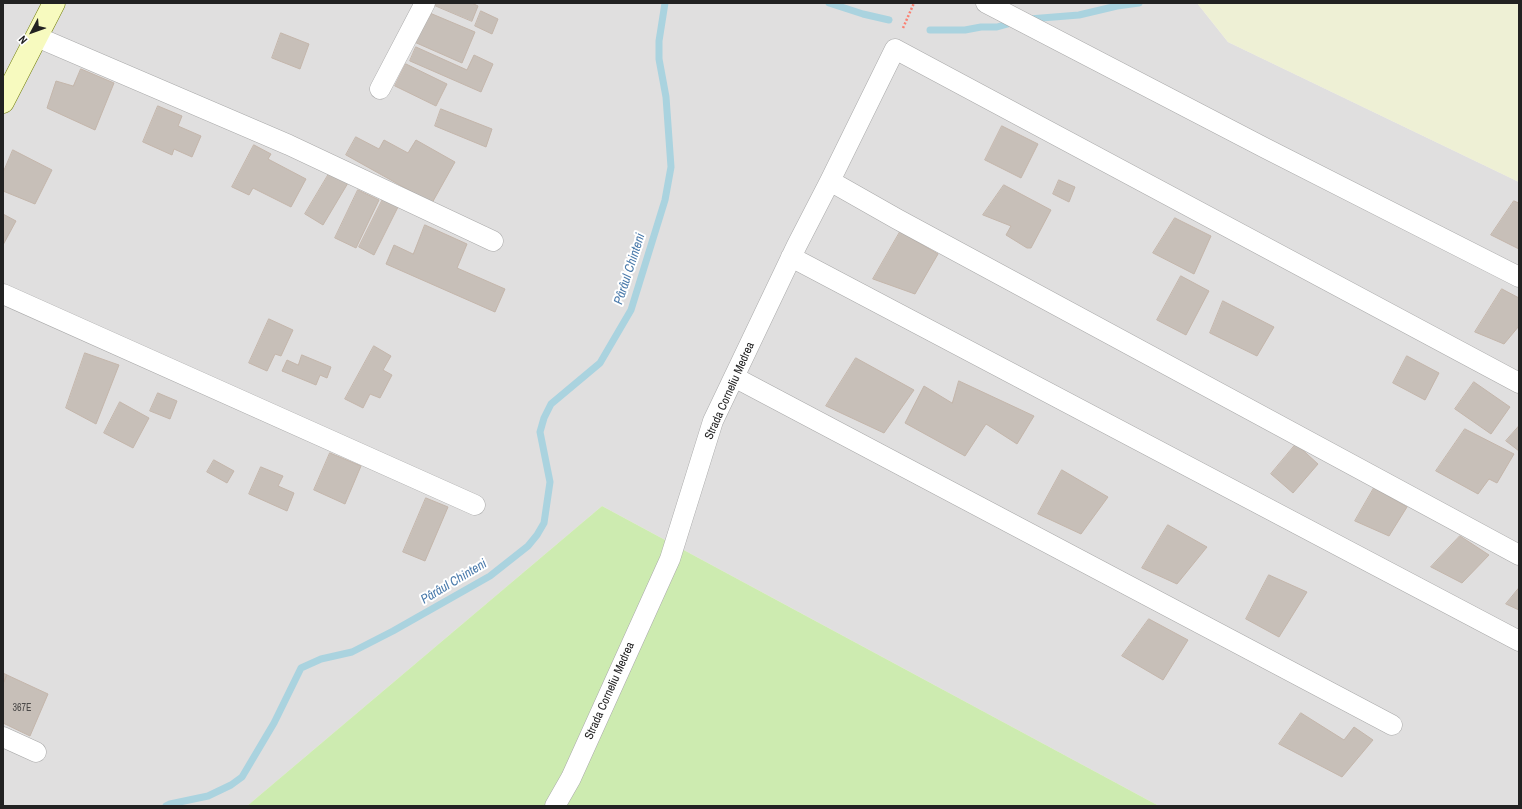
<!DOCTYPE html>
<meta charset="utf-8">
<style>
body{margin:0}
#map{position:relative;width:1522px;height:809px;overflow:hidden;background:#f2efe9;font-family:"Archivo Narrow",sans-serif}
canvas{display:block}
.frame{position:absolute;inset:0;border:4px solid #222;pointer-events:none}
.north{position:absolute;left:12px;top:12px;width:40px;height:40px;-webkit-text-stroke:3px #fff;paint-order:stroke;rotate:229deg;font-size:11px;font-weight:700;line-height:16px;text-align:center;color:#222}
.north::after{content:'';display:block;margin:auto;width:14px;height:18px;background:#222;clip-path:polygon(50% 0,100% 100%,50% 72%,0 100%)}
</style>
<div id="map">
<canvas width="1522" height="809"></canvas>
<div class="frame"></div>
<div class="north">N</div>
</div>
<script>
const ctx = document.querySelector('canvas').getContext('2d');
ctx.lineJoin = 'round';
function paint(path, color) { ctx.fillStyle = color; ctx.fill(path, 'evenodd'); }
function stroke(path, color, width, dash) { ctx.strokeStyle = color; ctx.lineWidth = width; ctx.lineCap = dash ? 'butt' : 'round'; ctx.setLineDash(dash || []); ctx.stroke(path); }
function write(font, color, halo, rows, align = 'center') {
  ctx.font = font + ' "Archivo Narrow",sans-serif'; ctx.lineWidth = 4; ctx.setLineDash([]); ctx.textBaseline = 'middle'; ctx.strokeStyle = halo; ctx.fillStyle = color; for (const [text, x, y, turn = 0] of rows) {
    ctx.save(); ctx.translate(x, y); ctx.rotate((+turn || 0) * Math.PI / 180); ctx.textAlign = isNaN(turn) ? turn : align; if (halo) ctx.strokeText(text, 0, 0); ctx.fillText(text, 0, 0); ctx.restore();
  }
}
paint(new Path2D(`
 M3,3H1197L1228,42L1519,182V806H1159L602,506L247,806H3Z`), '#e0dfdf');
paint(new Path2D(`
 M1197,3H1519V182L1228,42Z`), '#eef0d5');
paint(new Path2D(`
 M602,506L1159,806H247Z`), '#cdebb0');
stroke(new Path2D(`
 M829,3L863,14L889,20
 M1029,19L1079,15L1117,6L1139,3
 M930,30H965L981,27H997L1015,22
 M166,806L170,804L208,796L231,785L242,777L274,723L301,668L321,659L352,652L393,631L490,576L528,546L537,535L544,523L550,482L540,432L544,418L551,404L600,363L631,310L665,200L671,167L666,97L659,59V41L665,3`), '#aad3df', 7);
const building = new Path2D(`
 M429,3H472L478,6L472,21Z
 M425,11L475,32L462,63L412,41Z
 M481,11L498,19L492,34L475,26Z
 M281,33L309,44L300,69L272,58Z
 M416,47L467,70L474,55L493,64L481,92L410,61Z
 M406,64L447,84L436,106L395,86Z
 M81,69L114,83L95,130L47,108L56,81L73,86Z
 M158,106L182,116L178,126L201,136L192,157L174,149L172,155L143,142Z
 M441,109L492,129L486,147L435,126Z
 M1002,126L1038,144L1021,178L985,160Z
 M356,137L379,149L384,140L408,153L416,140L455,162L432,203L346,155Z
 M254,145L271,154L268,159L306,179L291,207L253,188L249,195L232,187Z
 M13,150L52,170L35,204L3,191V173Z
 M330,172L348,183L323,225L305,214Z
 M1059,180L1075,187L1069,202L1053,194Z
 M1004,185L1051,210L1031,248H1027L1006,235L1011,226L983,215Z
 M358,190L379,200L356,248L335,238Z
 M383,199L398,207L374,255L359,247Z
 M1514,201L1519,203V249L1491,235Z
 M3,214L16,221L3,245Z
 M1175,218L1211,236L1194,274L1153,253Z
 M425,225L467,244L457,268L505,289L495,312L386,264L394,245L413,254Z
 M900,232L938,254L915,294L873,279Z
 M1181,276L1209,291L1186,335L1157,320Z
 M1502,289L1519,298V326L1504,344L1475,332Z
 M1223,301L1274,327L1257,356L1210,333Z
 M269,319L293,330L281,356L275,354L267,371L249,363Z
 M374,346L391,356L383,370L392,375L380,398L370,394L363,408L345,399Z
 M85,353L119,365L96,424L66,408Z
 M302,355L331,367L327,378L320,375L316,385L282,371L287,360L298,365Z
 M1407,356L1439,373L1425,400L1393,383Z
 M856,358L914,390L884,433L826,406Z
 M959,381L1034,416L1017,444L986,424L965,456L905,423L924,386L952,403Z
 M1474,382L1510,407L1491,434L1455,409Z
 M158,393L177,401L170,419L150,411Z
 M120,402L149,418L133,448L104,433Z
 M1519,426V451L1506,441Z
 M1465,429L1514,454L1497,483L1489,479L1478,494L1436,471Z
 M1296,444L1318,464L1293,493L1271,474Z
 M330,453L361,466L345,504L314,490Z
 M214,460L234,471L227,483L207,472Z
 M261,467L283,476L278,486L294,493L287,511L249,494Z
 M1062,470L1108,497L1081,534L1038,514Z
 M1374,488L1407,507L1389,536L1355,521Z
 M426,498L448,507L425,561L403,552Z
 M1168,525L1207,547L1177,584L1142,568Z
 M1460,536L1489,555L1462,583L1431,567Z
 M1269,575L1307,592L1279,637L1246,619Z
 M1519,588V610L1506,604Z
 M1149,619L1188,640L1163,680L1122,656Z
 M3,673L7,675L3,684Z
 M7,675L48,694L30,736L3,723V684Z
 M1301,713L1344,740L1354,727L1373,740L1342,777L1279,744Z`);
paint(building, '#c7bfb8');
stroke(building, '#c4b6ab', 1);
const minor = new Path2D(`
 M986,3L1265,148L1519,277
 M37,37L289,145L493,241
 M380,89L425,3
 M830,181L897,219L1519,555
 M791,257L1519,641
 M3,294L475,505
 M734,377L1392,725
 M3,737L36,752
 M555,806L571,778L670,559L713,421L797,245L830,181L895,49L1519,383`);
const secondary = new Path2D(`
 M3,102L54,3`);
stroke(minor, '#a9a9a9', 21);
stroke(secondary, '#707d05', 23);
stroke(new Path2D(`
 M903,28L914,3`), '#fa8072', 2.5, [2, 2]);
stroke(minor, '#fff', 20);
stroke(secondary, '#f7fabf', 22);
write('10px', '#4b4948', null, [
 ["367E",22,708]
]);
write('12px', '#222', '#fff', [
 ["Strada Corneliu Medrea",730,391,-66],
 ["Strada Corneliu Medrea",610,691,-66]
]);
write('italic 13px', '#4a7aab', '#fff', [
 ["Pârâul Chinteni",630,269,-72],
 ["Pârâul Chinteni",454,582,-31]
]);
</script>
